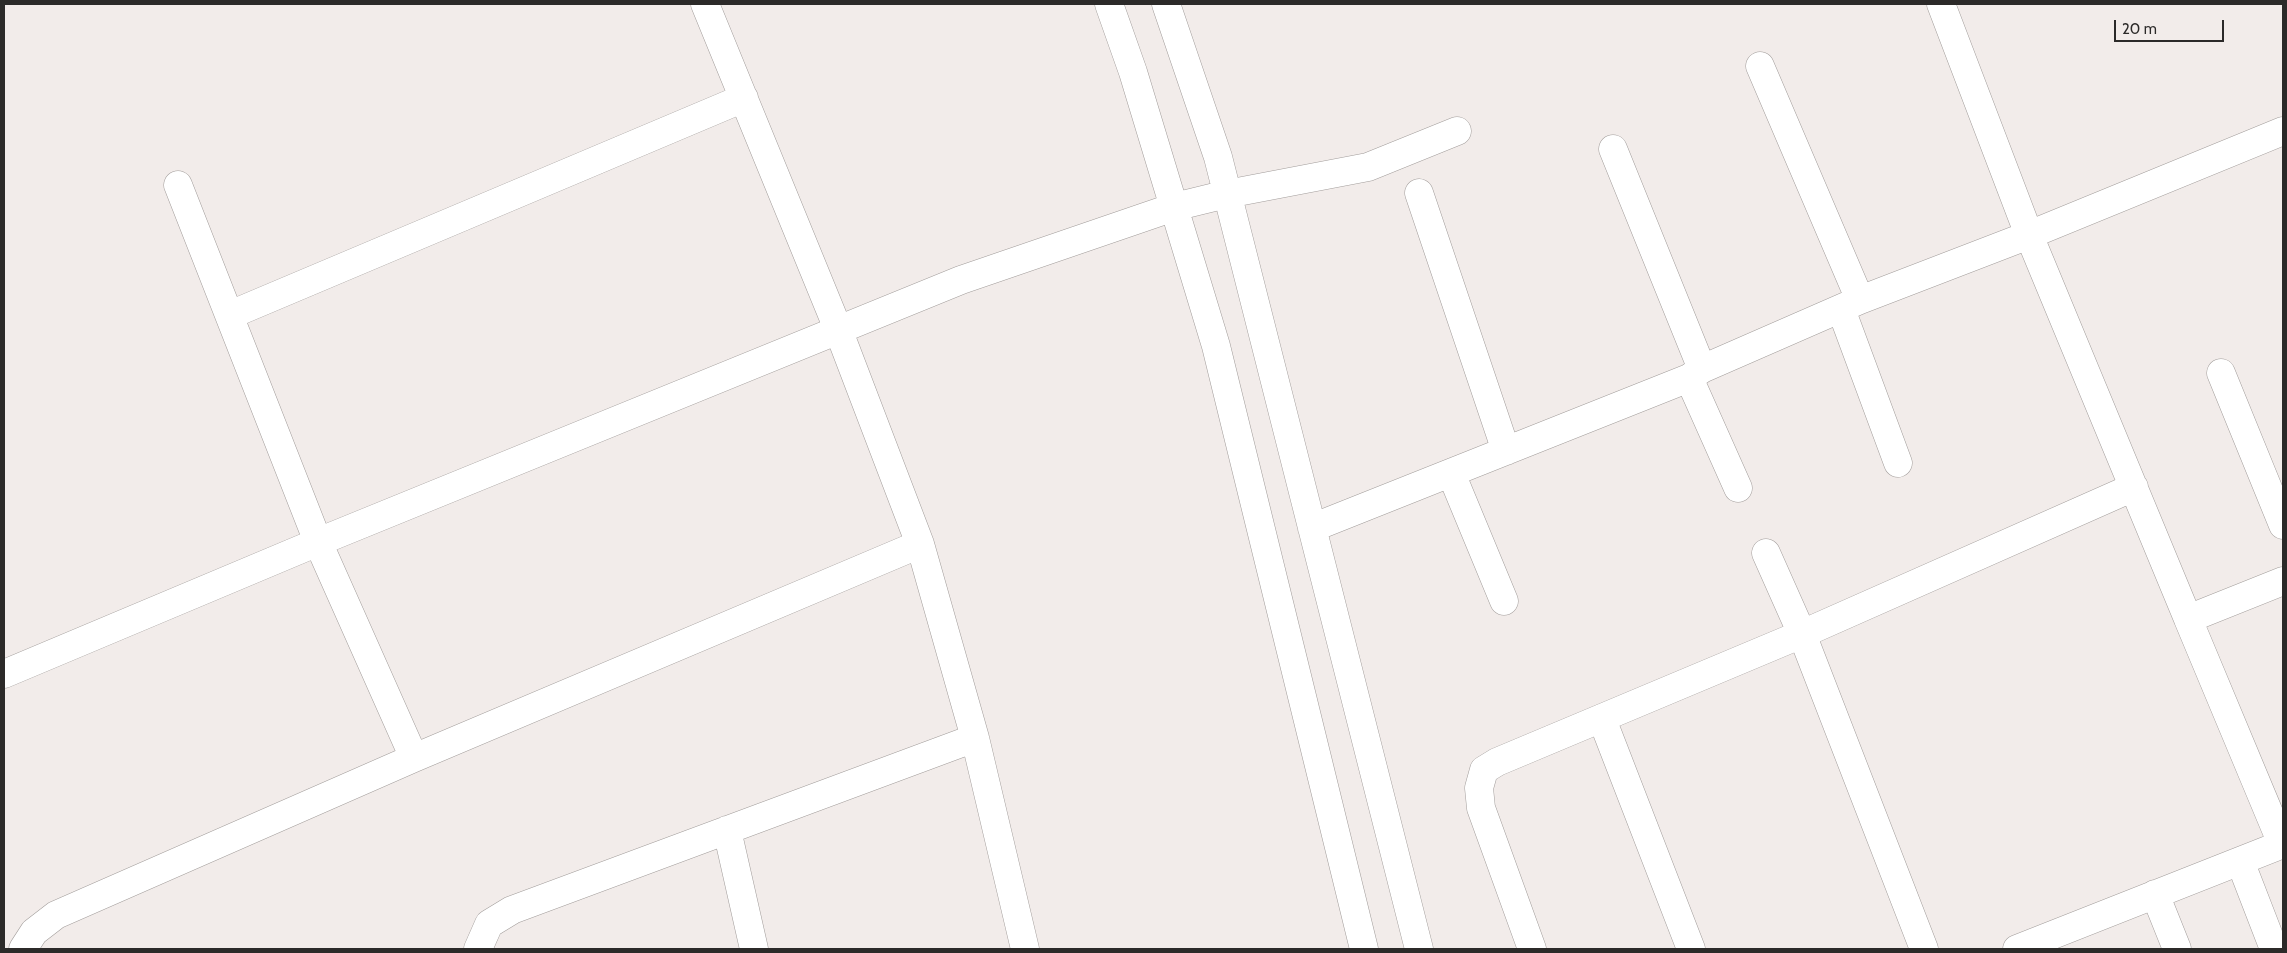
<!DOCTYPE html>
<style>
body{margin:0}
#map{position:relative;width:2287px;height:953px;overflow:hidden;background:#f2ecea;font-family:Cabin,sans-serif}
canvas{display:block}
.frame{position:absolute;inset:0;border:5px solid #2c2a29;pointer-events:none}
.scale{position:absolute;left:2114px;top:20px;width:110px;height:22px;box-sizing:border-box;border:2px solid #2c2a29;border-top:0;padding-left:6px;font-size:15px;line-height:18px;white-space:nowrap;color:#2c2a29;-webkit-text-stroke:4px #f2ecea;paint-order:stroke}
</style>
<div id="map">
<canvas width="2287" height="953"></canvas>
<div class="frame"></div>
<div class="scale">20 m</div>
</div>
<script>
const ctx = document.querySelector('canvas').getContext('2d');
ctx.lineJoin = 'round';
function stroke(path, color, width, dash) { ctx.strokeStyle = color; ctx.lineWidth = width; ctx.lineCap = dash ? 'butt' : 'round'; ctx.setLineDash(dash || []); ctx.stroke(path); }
const minor = new Path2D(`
 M705,4L838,329L920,544L975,738L1025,949
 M1109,4L1133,72L1216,346L1364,949
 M1166,4L1218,157L1419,949
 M1941,4L2029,235L2188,619L2283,581
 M1760,66L1860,300
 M1613,149L1702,369
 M178,185L318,542L414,758
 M1419,193L1506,451
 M1841,309L1898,463
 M230,315L744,98
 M2221,373L2283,525
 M1689,378L1738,488
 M1451,473L1504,601
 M1312,528L1689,378L1702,369L1860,300L2029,235L2283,131
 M1766,553L1802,634L1924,949
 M2188,619L2282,844
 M4,674L318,542L961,280L1174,207L1227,194L1368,167L1457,131
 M1602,719L1691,949
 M727,830L754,949
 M2240,861L2274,949
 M2155,894L2177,949
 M23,949L34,932L56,915L414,758L920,544
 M478,949L489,924L512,910L975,738
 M1532,949L1481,808L1479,788L1484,770L1497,762L1802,634L2134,487
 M2017,949L2283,844`);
stroke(minor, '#a29d9b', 29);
stroke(minor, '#fff', 28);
</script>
